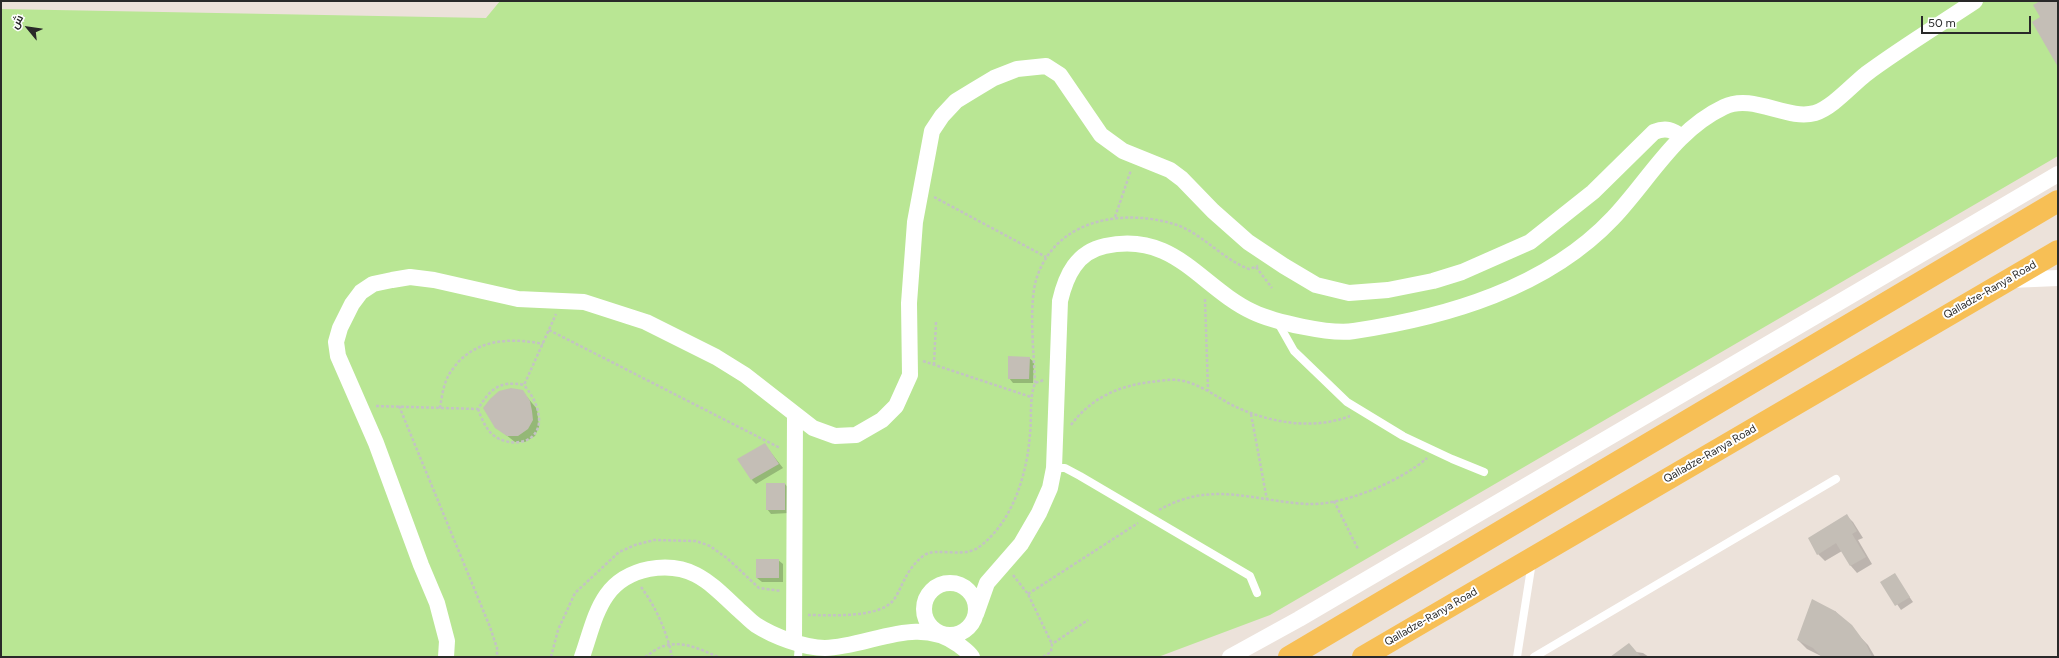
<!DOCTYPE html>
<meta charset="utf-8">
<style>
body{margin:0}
#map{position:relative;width:2059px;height:658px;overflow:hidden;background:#ece2da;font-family:Figtree,Cairo,sans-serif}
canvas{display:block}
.frame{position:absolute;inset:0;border:2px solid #292929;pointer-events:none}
.north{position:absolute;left:8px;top:8px;width:40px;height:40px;-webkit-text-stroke:3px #fff;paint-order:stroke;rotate:299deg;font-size:11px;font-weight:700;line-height:16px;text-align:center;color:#292929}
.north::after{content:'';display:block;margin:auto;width:14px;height:18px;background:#292929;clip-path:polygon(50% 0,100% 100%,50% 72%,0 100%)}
.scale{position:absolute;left:1921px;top:16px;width:110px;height:18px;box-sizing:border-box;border:2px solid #292929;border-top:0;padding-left:5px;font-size:12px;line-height:14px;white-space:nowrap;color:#292929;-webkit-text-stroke:3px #fff;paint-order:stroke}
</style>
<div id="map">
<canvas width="2059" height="658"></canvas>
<div class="frame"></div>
<div class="north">ش</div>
<div class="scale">50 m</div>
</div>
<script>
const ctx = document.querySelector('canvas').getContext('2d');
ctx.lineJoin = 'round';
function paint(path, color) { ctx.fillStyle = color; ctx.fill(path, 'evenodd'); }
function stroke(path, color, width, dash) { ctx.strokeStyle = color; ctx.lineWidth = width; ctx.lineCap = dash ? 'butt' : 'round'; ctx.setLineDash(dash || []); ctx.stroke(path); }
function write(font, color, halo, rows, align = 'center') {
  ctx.font = font + ' Figtree,sans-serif'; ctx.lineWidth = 4; ctx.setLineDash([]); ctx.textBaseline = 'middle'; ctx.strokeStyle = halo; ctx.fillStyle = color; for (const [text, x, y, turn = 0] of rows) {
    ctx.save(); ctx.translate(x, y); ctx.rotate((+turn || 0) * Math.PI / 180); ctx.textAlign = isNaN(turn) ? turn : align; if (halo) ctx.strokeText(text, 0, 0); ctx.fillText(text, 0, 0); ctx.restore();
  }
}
paint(new Path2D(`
 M500,1H2058V156L1270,615L1158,657H1V9L486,18Z`), '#b9e694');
paint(new Path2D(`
 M1029,358L1034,362L1033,383H1013L1009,378Z
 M522,391L537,409L539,427L535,436L525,442H515L496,427Z
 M765,445L783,468L756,484L752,480Z
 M785,484L789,489V513L771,514L767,509Z
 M1847,516L1853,522L1863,538L1858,540L1872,564L1857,573L1851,566L1842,551L1825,561L1818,554Z
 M778,560L783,564V582H762L757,578Z
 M1894,574L1913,602L1901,610L1882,582Z
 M1835,611L1868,645L1875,657H1823L1807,649L1798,640Z
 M1636,652L1643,653L1649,657H1612Z`), '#0003');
paint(new Path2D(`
 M2040,1H2058V67L2032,22L2040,17L2033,5Z
 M1008,356L1030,357L1029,379H1008Z
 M511,388L523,390L530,401L532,411L533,420L528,429L518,436H507L495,428L483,408L490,399L499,391Z
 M765,443L779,464L751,480L737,459Z
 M766,483H785V510H766Z
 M1847,514L1857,531L1852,534L1866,557L1850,566L1836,543L1817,555L1808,538Z
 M756,559H779V578H756Z
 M1895,573L1910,597L1895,606L1880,582Z
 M1812,599L1835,611L1852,625L1866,644L1872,657H1822L1813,648L1797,640Z
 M1629,643L1641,657H1610Z`), '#c4beb6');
stroke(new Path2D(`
 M934,197L1046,257
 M1115,217L1131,170
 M1256,267L1272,288
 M1205,299L1208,391
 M549,330L780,448
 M923,361L1031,397
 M934,365L936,322
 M1035,383C1034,354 1028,303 1037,277C1057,218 1125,208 1177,225C1204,235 1222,259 1249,269L1258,266
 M376,406L478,409C490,389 500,380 524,385L556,314
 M399,406L490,627L497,648V657
 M440,408C442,395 444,380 452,370C473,339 510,337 543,344
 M478,409C481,417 485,427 491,433C507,449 541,445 539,418C538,405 532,395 524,385
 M1251,414L1267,500
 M1071,425C1091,398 1118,386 1151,382C1159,381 1169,379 1178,380C1196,382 1214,395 1230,404C1265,422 1312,431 1350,416
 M1334,501L1358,549
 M1159,510C1212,480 1252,501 1307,504C1343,506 1401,481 1427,458
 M1013,575L1028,594L1052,644
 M641,587C656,607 667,632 672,657
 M1028,594L1138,523
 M808,615C830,615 882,619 895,598C905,581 906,570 923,556C936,546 963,559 979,547C1013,522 1027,474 1030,434C1032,417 1029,399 1035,383L1044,380
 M551,657L558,630L575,593L619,552L635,545L654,540L696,541L710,546L728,559L759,588L781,591
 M645,657C651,653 657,648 664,646C683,640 702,650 718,657
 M1043,657L1051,652L1052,644L1088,620`), '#c3c3c3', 2.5, [3, 2]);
stroke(new Path2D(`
 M1277,321L1294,351L1347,402L1403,436L1452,459L1484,472
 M1054,468H1065L1080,476L1250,576L1257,593
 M798,657L799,644
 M1517,657L1532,562
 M1534,657L1836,479`), '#fff', 8);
stroke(new Path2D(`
 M2010,280L2058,278
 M924 609a26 26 0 1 1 52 0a26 26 0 1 1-52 0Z
 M976,614L987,583L1021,544L1039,513L1050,488L1054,468L1060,301C1066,275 1077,252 1105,246C1175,231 1200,287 1253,312C1274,322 1331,335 1354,331C1447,317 1547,288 1613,218C1649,180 1675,130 1724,107C1753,93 1787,121 1815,113C1832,108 1852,85 1866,74C1901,48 1939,25 1975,1
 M794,642L795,415
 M446,657L447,641L437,603L421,565L376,443L338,356L336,342L340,328L352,304L361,292L373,284L392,280L410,277L434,280L518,299L584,302L646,322L716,357L745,375L813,428L835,436L856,435L882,420L896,406L910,375L909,303L915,222L932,131L942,116L956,101L974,90L994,78L1017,69L1046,66L1060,75L1101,135L1123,151L1170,170L1182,179L1213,211L1248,242L1284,266L1316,285L1349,293L1388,290L1433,281L1462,272L1530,242L1593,192L1654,132C1666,127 1673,130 1682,137
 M582,657C596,617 600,579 649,569C692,561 711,584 740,611C745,615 750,621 756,625C773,636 804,648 825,648C870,647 917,614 959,645C964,649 969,652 972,657
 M1230,657L1299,619L2058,174`), '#fff', 16);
stroke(new Path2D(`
 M1289,657L2058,201
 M1363,657L2058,251`), '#f7bf55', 22);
write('11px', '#292929', '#fff', [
 ["Qalladze-Ranya Road",1990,290,-30],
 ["Qalladze-Ranya Road",1710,454,-30],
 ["Qalladze-Ranya Road",1431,617,-30]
]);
</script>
